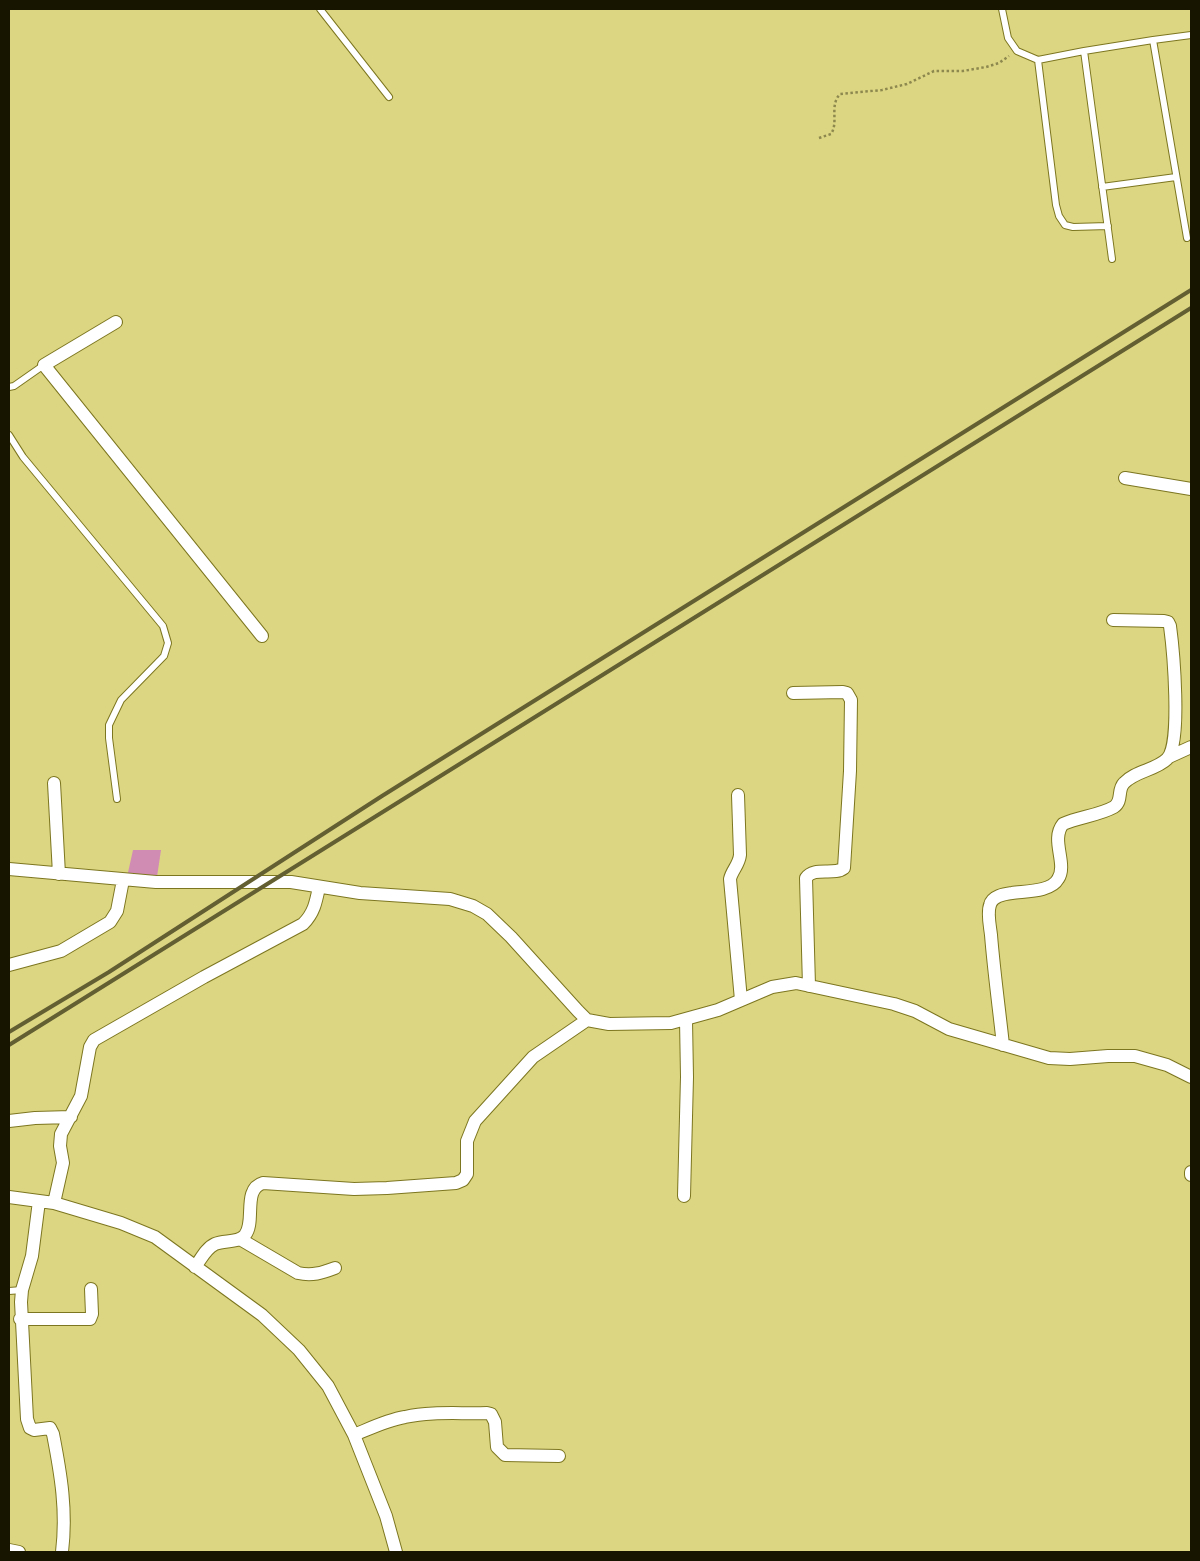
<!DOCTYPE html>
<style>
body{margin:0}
#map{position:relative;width:1200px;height:1561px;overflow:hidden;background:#dcd683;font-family:"Titillium Web",sans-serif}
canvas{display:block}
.frame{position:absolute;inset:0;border:10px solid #171500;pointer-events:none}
</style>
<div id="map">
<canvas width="1200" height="1561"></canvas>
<div class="frame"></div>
</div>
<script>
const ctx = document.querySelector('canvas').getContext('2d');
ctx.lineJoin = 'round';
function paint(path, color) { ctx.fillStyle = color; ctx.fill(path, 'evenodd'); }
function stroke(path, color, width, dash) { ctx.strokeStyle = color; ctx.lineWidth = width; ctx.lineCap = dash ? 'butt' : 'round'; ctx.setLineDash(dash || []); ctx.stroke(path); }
paint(new Path2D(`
 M133,850H161L157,877H127Z`), '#d18cb3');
const lane = new Path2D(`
 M320,9L389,97
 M1002,9L1008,38L1017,51L1038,60L1084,51L1112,259
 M1153,40L1191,35
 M1084,51L1153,40L1187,238
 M1038,60L1056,205L1059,216L1065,225L1073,227L1108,226
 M1102,187L1176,177
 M9,387L14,386L44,365
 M9,435L23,457L163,626L168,643L164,656L121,700L109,725V738L117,799
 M9,1291L22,1290`);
const street = new Path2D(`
 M116,322L44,365L262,636
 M1125,478L1191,489
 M793,693L843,692L847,693L851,700L850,771L844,868C834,876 814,866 806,878L809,986
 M1169,757L1191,747
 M54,783L59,874
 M738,795L740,855C739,865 732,870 730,879L741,1000
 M9,869L156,882H291L360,893L450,899L473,906L487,914L511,937L578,1011L587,1020L609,1024L671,1023L718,1010L772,987L796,983L894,1004L915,1011L949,1029L1049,1058L1070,1059L1108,1056H1135L1167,1065L1191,1077
 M9,965L61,951L110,922L117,911L123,880
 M1003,1045C999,1008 994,972 991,935C990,926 987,913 990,905C992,896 1004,894 1012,893C1025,891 1051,892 1058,879C1068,864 1050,840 1063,824C1079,817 1100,815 1114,807C1123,801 1117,790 1124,783C1135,771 1156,770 1167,759C1182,744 1173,648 1170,626L1168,622L1164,621L1113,620
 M9,1121L35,1118L71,1117
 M1191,1172V1175
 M684,1196L687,1077L686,1020
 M9,1197L54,1203L121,1223L155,1237L262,1315L299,1350L328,1386L354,1435L386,1516L396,1552
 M39,1201L32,1256L22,1290L21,1302L27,1419L30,1428L34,1430L50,1428L53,1434C61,1475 67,1511 62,1552
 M54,1203L63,1163L60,1146L61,1134L81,1096L90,1047L94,1040L204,977L303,924C314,913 316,902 319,887
 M240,1239L298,1273C312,1276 322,1273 335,1268
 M195,1267C201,1259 206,1248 215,1244C224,1240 239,1243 245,1235C256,1222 242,1189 263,1183L354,1189L387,1188L456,1183L463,1180L467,1174V1141L475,1121L533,1057L587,1020
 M20,1319H90L92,1314L91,1289
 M354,1435C371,1428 387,1420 405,1417C432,1411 460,1414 487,1413L491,1414L495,1422L497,1447L505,1455L559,1456
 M9,1550L19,1552`);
stroke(lane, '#7d7620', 8);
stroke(street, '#7d7620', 14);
stroke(new Path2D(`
 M819,138L831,134C839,122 829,106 840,94L882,90L907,84L934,71H963L986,67L999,63L1009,56`), '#8d884e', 2.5, [2.5, 2.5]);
stroke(lane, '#fff', 6);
stroke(street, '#fff', 12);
stroke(new Path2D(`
 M9,1032L109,972L382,796L1191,290
 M9,1045L1191,308`), '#635f32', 4);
</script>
